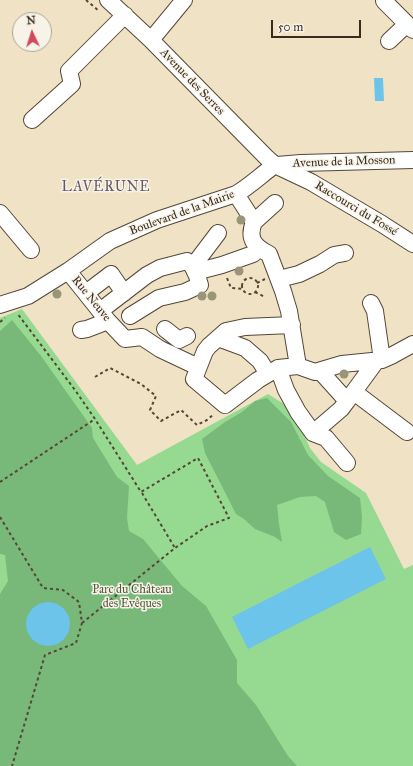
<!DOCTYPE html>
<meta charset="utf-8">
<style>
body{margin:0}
#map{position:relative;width:413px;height:766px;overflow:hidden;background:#f0e2c5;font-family:"IM FELL Great Primer",serif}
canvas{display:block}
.north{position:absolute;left:12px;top:12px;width:40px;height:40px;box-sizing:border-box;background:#f7f3e8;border:1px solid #aca397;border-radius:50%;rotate:356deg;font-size:11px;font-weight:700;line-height:16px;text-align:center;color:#3b2a1e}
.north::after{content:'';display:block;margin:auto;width:14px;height:18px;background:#d1495b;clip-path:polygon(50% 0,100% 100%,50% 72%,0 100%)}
.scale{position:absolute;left:271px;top:20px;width:90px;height:18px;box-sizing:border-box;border:2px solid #3b2a1e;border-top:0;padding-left:5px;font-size:12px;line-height:14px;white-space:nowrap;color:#3b2a1e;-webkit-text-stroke:3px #f7f3e8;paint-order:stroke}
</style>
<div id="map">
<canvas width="413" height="766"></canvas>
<div class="north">N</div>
<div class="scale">50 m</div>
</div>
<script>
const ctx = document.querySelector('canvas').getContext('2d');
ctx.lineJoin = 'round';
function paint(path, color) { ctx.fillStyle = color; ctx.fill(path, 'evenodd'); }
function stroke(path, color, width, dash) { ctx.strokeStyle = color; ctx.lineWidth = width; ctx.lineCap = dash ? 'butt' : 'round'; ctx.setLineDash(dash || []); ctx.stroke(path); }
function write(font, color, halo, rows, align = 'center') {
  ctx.font = font + ' "IM FELL Great Primer",serif'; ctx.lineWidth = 3; ctx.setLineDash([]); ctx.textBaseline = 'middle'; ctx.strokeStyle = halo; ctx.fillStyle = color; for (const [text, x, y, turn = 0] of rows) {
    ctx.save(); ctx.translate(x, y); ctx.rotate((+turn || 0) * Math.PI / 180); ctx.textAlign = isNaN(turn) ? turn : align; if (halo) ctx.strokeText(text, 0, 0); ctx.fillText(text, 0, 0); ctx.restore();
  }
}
paint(new Path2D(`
 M22,309L137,465L268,394L292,409L310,448L321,462L366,493L404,569L413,565V766H0V318Z`), '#96d990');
paint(new Path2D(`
 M12,320L41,356L92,428L93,438L117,477L129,486L127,518L129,531L143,539L182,586L206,606L237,660V683L256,705L288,756L297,766H0V594L8,581L5,555L0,554V331Z
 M267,398L291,422L308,455L328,476L360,498L362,517L361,534L346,540L334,532L325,502L316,496L300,497L277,505L279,524L282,542L275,537L255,529L244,519L236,514L205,453L202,439L225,422L242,412L255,401Z`), '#78b97a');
paint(new Path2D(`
 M374,78H383L384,101H375Z
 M370,547L386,579L248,649L232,617Z
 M26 624a22 22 0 1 1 44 0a22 22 0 1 1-44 0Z`), '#6dc4ea');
const minor = new Path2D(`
 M108,0L151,40L267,158L275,165L311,182L382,224L413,244
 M384,1L413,30
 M151,40L184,0
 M389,41L407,24
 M32,120L72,84L69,71L125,15
 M277,165L301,163L413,160
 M236,194L254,222C247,239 255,247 269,254L283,291L289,311L298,366
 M0,213L31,250
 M254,222L275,203
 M193,266L218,233
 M68,271L108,321L125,339L142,337L160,349L198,367
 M195,272L222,265L253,254L258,249
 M279,279L299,274L320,264L334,255L345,253
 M86,293L111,274L124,293
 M371,303L375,311L382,360
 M0,305L28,296L68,271L110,241L157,220L236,194C250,186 262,174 275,165
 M100,311L147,275L160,268L187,261C195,266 197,276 200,285L185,292L159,298L130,316
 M292,325L245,327L226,331L209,346L205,351L194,379L225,405L258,380L278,368L298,366L315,372L342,364L382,360L391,356L413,344
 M165,329L179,340L187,336
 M81,330L87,329L108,321
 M218,338L245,348L260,361L268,374
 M278,368L286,390L298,412L313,433L326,438L347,463
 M320,371L347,401L377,360
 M354,392L407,432
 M313,433L341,409L347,401`);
stroke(minor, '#564637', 18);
stroke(new Path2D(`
 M86,0L99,11
 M227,278L231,288L243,289
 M242 286a8 8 0 1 1 16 0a8 8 0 1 1-16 0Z
 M257,283L265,279
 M255,292L265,297
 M0,322L5,318
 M95,377L110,368L141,384L156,396L150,410L161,421L181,410L197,425L207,420L214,414
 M0,482L95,419L75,390L17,313
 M142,493L175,548
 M0,517L43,588L63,590L79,602L82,623L76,643L45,655L12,766
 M82,623L175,548L207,526L229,518L198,458L141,492L95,419`), '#564637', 2, [3, 3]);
stroke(minor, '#fff', 16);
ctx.fillStyle = '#999579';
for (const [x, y] of [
 [241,220],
 [239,271],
 [57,294],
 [202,296],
 [212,296],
 [344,374]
]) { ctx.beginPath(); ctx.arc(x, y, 4.5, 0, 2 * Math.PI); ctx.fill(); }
write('12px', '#3b2a1e', '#f7f3e8', [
 ["Avenue des Serres",192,82,46],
 ["Avenue de la Mosson",344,162,-2],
 ["Raccourci du Fossé",356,209,31],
 ["Boulevard de la Mairie",182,213,-20],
 ["Rue Neuve",91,299,51]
]);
write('12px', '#52563a', '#f7f3e8', [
 ["Parc du Château",132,590],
 ["des Evêques",132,604]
]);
ctx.letterSpacing = '1px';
write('14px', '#685662', '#f7f3e8', [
 ["LAVÉRUNE",106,188]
]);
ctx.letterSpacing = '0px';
</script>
